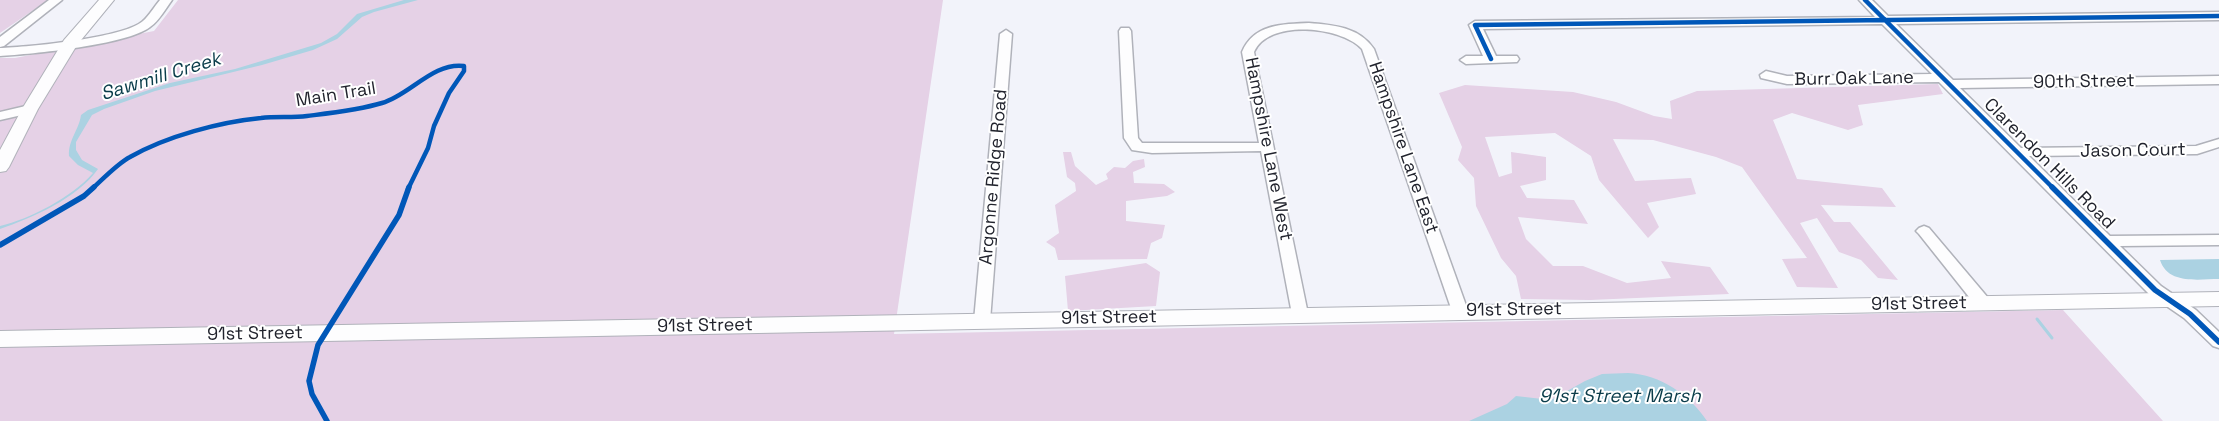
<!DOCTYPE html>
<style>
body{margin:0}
canvas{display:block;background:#f2f3fa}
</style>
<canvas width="2219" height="421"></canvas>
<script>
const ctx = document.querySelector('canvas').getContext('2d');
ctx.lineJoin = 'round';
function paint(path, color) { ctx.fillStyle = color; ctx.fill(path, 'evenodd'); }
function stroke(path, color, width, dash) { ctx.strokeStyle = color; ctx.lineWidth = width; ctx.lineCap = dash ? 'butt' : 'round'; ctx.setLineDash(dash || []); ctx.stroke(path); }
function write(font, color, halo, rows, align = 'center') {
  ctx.font = font + ' "Space Grotesk",sans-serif'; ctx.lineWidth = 4; ctx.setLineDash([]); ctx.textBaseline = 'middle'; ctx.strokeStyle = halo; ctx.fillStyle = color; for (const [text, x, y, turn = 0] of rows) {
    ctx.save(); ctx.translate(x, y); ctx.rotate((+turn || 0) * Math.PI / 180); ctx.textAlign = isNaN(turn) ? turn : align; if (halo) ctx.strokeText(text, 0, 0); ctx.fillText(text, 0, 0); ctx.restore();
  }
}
paint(new Path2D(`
 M0,0H48L0,33Z
 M178,0H943L894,334L2063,310L2163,421H0V58H15L154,31Z
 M1938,84L1943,94L1858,105L1863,125L1848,130L1792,113L1773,120L1797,179L1882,188L1896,207L1821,205L1834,222H1850L1898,280L1878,278L1861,260L1839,252L1817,218L1800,223L1838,288L1797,287L1782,259L1807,258L1742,167L1716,157L1653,140L1613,139L1635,181L1691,178L1696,194L1647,203L1659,227L1648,238L1599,180L1591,156L1555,133L1485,137L1499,177L1512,173L1511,152L1546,157V180L1520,186L1527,198L1574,200L1588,224L1518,217L1526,239L1553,266H1583L1627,283L1671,278L1661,261L1710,267L1729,294L1590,300L1521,299L1516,276L1501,258L1476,206L1474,178L1458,160L1462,147L1439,93L1465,85L1573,92L1616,102L1654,116L1672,119L1670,101L1697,91Z
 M1063,152H1071L1075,166L1096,185L1108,179L1106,174L1114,167L1125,168L1133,161L1144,159L1145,167L1133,172L1134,183L1164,184L1175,192L1167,196L1126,201V221L1165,225L1162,238L1151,243L1147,259L1058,260L1055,248L1046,242L1059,233L1055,205L1076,191L1075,183L1067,177Z
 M1146,263L1160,272L1156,306L1068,311L1065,276Z`), '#e5d1e6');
paint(new Path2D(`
 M404,0H418L374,12L362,17L337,39L313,50L262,65L155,91L104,109L92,115L76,142V150L82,160L98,169C78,198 32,218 0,229V226C30,219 72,197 93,173L78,165L69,156C68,140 79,130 81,115L88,110L170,83L235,69L321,43L337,34L357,14Z
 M2219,259V279C2199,279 2168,285 2160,260Z
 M1628,373C1661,375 1689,394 1707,421H1469L1507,404L1516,396L1551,400L1585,381L1602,374Z`), '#abd2e2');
stroke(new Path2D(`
 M2037,319L2052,338`), '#abd2e2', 3);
const minor = new Path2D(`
 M49,0H62L4,46L0,47V37Z
 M160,0H172C166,8 159,21 150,27C127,45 32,54 0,56V48C28,47 124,38 143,21C149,16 154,7 160,0Z
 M1859,0H1872L1888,16L2219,12V20L1896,24L1953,80L2219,76V84L1960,88L2021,148L2196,146L2219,139V147L2197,154L2029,156L2110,236L2219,235V245L2120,246L2161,286L2196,310L2219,332V348L2213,346L2184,318L2149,294L1939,82L1787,84L1761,78L1760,75L1766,71L1787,76L1932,74L1882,24L1483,29L1496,56H1517L1519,59L1517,62L1466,64L1460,60L1466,56H1483L1469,25L1475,21L1875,17Z
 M1309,23C1334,25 1359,27 1374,49L1468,311L1466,315L1460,317L1454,315L1452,311L1362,49C1341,26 1268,19 1254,52L1308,314L1306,318L1300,320L1294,318L1292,314L1261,151L1152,153L1132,150L1124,138L1119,31L1121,28H1129L1131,31L1138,138L1142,143H1259L1242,52C1254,24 1282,24 1309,23Z
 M1006,30L1012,34L990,321L988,325L982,327L976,325L974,321L1000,34Z
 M30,105L37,109L35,112L0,120V112Z
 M1924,226L1929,228L1989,299L1991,303L1989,307L1983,309L1977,307L1919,234L1916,231L1919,228Z`);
const major = new Path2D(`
 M99,0H114L77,45L38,109L9,167L6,171L0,172V150L22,109L64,40Z
 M2219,292V306L0,347V331Z`);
stroke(minor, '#b0b2ba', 3);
stroke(major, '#b0b2ba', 2);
paint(minor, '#fdfdfe');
paint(major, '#fdfdfe');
stroke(new Path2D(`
 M1865,0L2054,189
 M1491,59L1475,25L2219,16
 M92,189C104,178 117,164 130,157C167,136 220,122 261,118C276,116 292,118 307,116C331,113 359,110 382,103C410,95 433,62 464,66V71L449,93L434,126L428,148L408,189`), '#0057b8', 4.5);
stroke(new Path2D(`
 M2052,187L2155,290L2190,314L2219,342
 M0,245L84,196L94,187
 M327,421L312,394L309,381L318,345L399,215L409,187`), '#0057b8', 5.5);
write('18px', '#21232d', '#fff', [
 ["Burr Oak Lane",1854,79,-1],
 ["90th Street",2084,82,-1],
 ["Main Trail",336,95,-9],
 ["Hampshire Lane East",1403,148,71],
 ["Hampshire Lane West",1268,149,79],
 ["Jason Court",2133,151,-1],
 ["Clarendon Hills Road",2049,164,45],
 ["Argonne Ridge Road",994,177,-85],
 ["91st Street",1919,304,-1],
 ["91st Street",1514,310,-1],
 ["91st Street",1109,318,-1],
 ["91st Street",705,326,-1],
 ["91st Street",255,334,-1]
]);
write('italic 19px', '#0a3c4a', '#fff', [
 ["Sawmill Creek",161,77,-17],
 ["91st Street Marsh",1620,397]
]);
</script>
